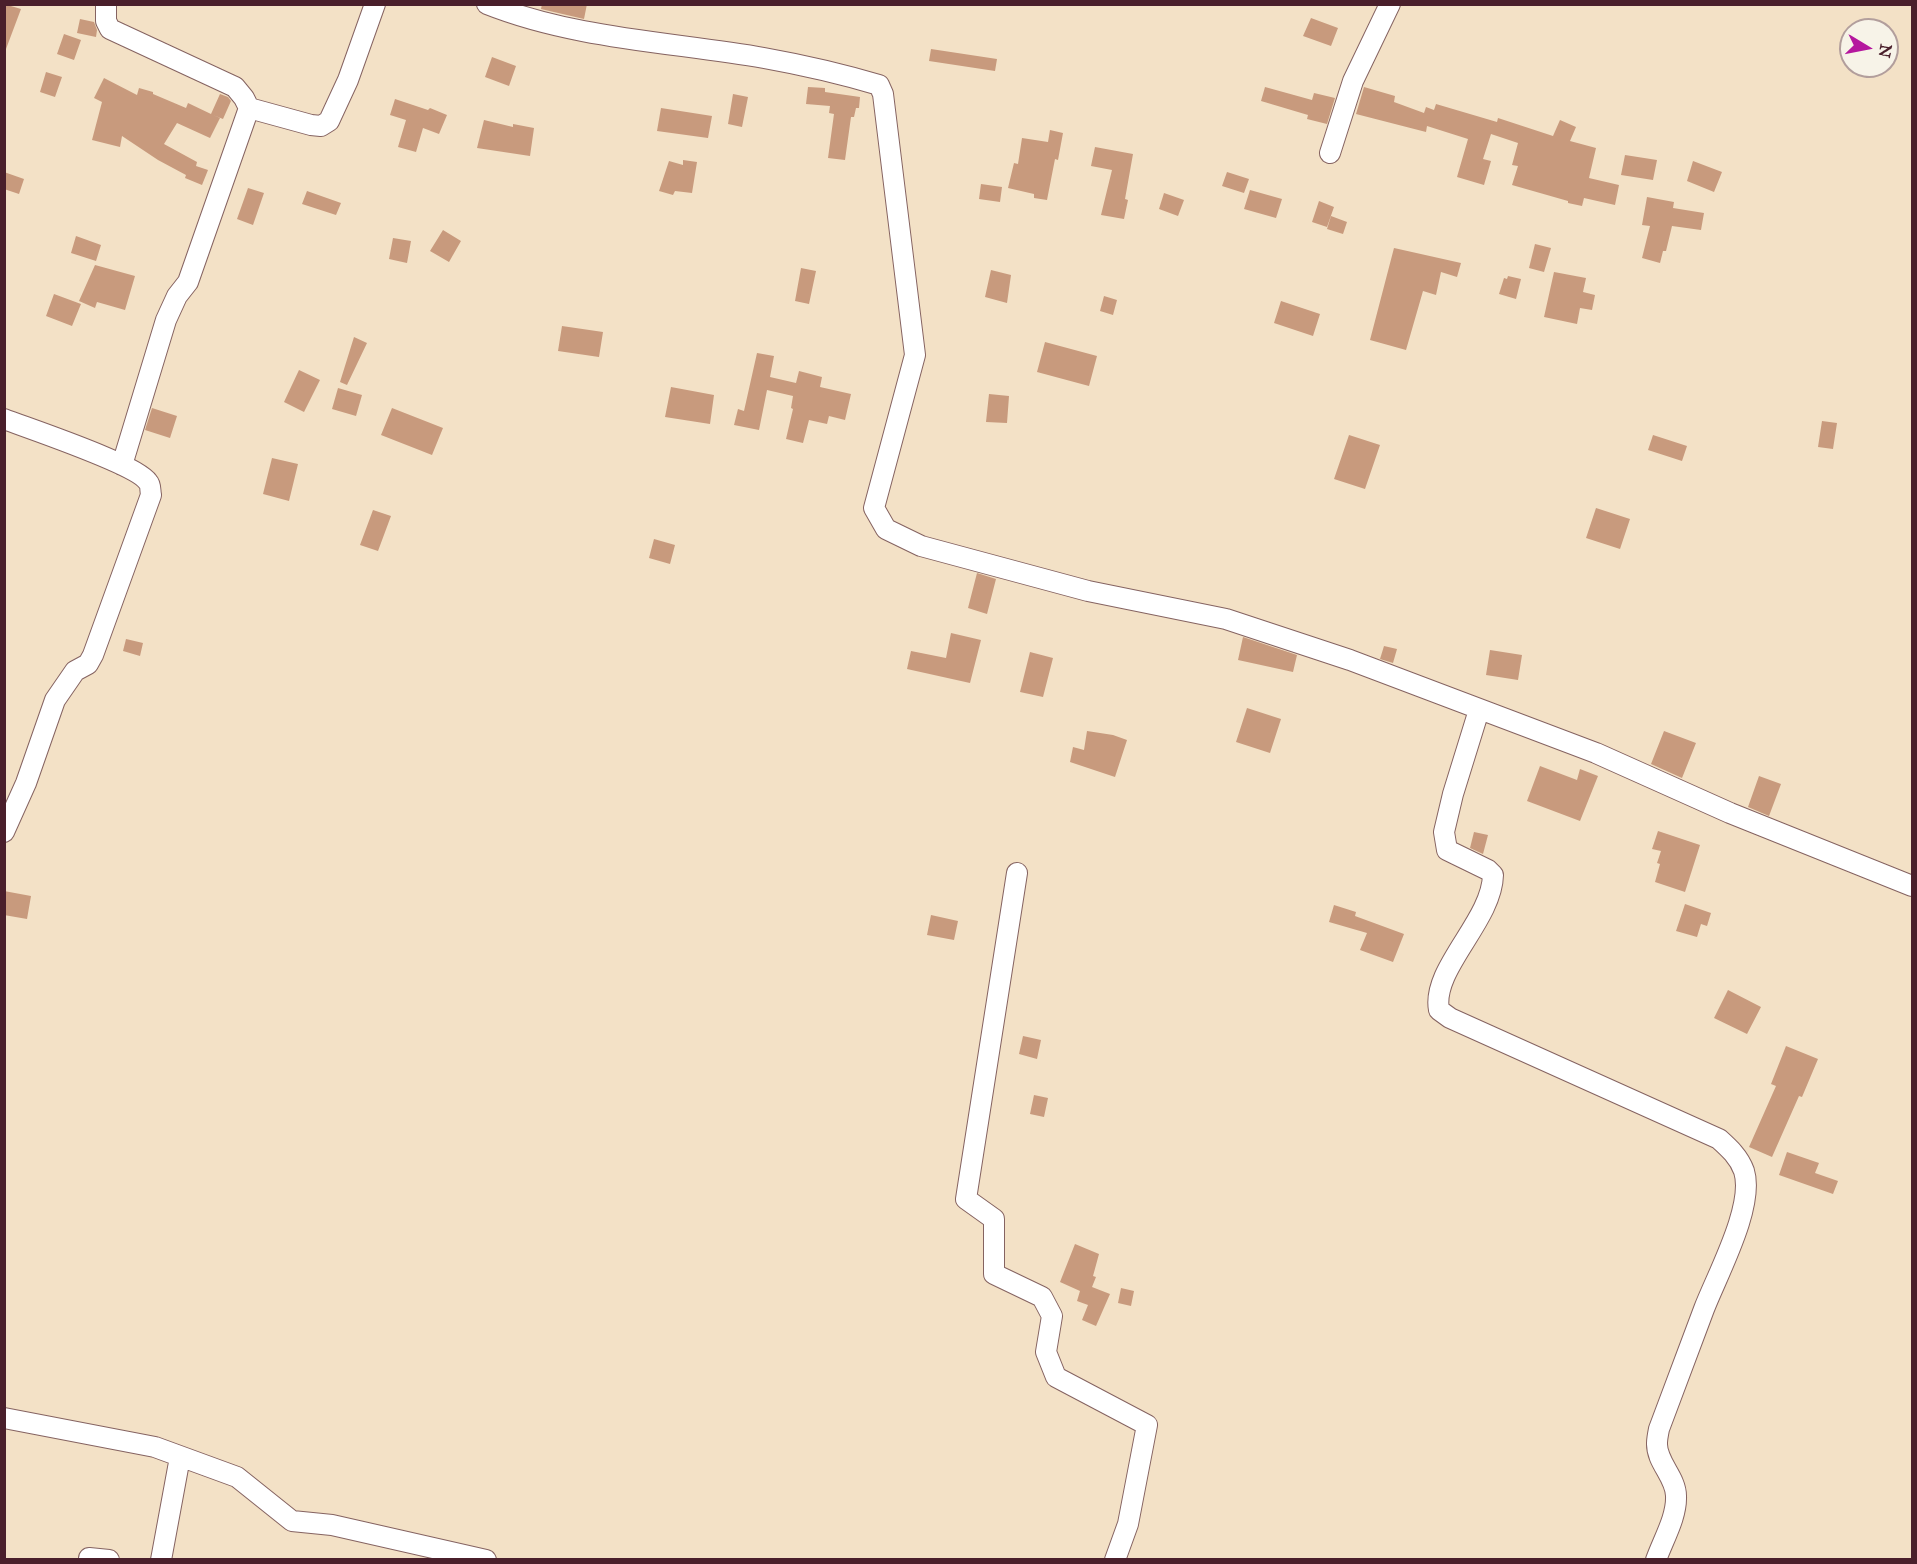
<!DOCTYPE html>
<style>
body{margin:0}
#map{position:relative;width:1917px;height:1564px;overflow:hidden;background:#f3e1c6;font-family:"IM FELL Great Primer",serif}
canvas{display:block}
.frame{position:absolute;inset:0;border:6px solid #4a1f2b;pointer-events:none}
.north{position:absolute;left:1839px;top:18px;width:60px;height:60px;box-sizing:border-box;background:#f7f3e8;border:2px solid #b29e9c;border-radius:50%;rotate:100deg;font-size:16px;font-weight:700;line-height:24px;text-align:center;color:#4a1f2b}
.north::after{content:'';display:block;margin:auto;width:21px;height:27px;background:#b5179e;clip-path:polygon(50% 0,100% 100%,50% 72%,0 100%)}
</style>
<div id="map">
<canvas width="1917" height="1564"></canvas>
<div class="frame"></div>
<div class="north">N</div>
</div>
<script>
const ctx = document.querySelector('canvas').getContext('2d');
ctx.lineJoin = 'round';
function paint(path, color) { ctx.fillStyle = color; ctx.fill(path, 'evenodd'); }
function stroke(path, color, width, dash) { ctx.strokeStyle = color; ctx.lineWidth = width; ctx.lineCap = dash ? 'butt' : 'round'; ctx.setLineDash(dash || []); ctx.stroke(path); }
paint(new Path2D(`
 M4,4L21,9L6,49H4Z
 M542,4H587L584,19L541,9Z
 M1311,18L1338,28L1331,46L1303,36Z
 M80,19L94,22L97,30L96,37L77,33Z
 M64,34L81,40L74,60L57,54Z
 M931,49L997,59L995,71L929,61Z
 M492,57L516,66L509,86L485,77Z
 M46,72L62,77L55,97L40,92Z
 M104,78L137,95L139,88L153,92V94L186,108L188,103L211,114L220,94L228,97L231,101L223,119L213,115L220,118L210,138L177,123L164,144L197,162L196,166L208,170L202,185L185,178L186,175L158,160L122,136L120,147L92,140L102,102L94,98Z
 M808,87L825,88V92L860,97L859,108H856L854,117H851L845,160L828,158L834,114L829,113L830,106L806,104Z
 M1265,87L1312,100L1314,93L1335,98L1327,124L1307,119L1308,115L1261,101Z
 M1364,87L1395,96L1394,102L1424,113L1426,107L1434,110L1436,104L1497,122L1498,118L1553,136L1560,120L1576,127L1570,141L1596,148L1589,178L1619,185L1615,205L1584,198L1582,206L1568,203V201L1512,185L1518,166L1512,165L1518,143L1491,134L1483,159L1491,161L1484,185L1457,177L1468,139L1427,126L1426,132L1356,114Z
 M733,94L748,97L742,127L728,124Z
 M395,99L428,110L430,108L447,115L439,134L423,128L416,152L398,147L406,120L390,115Z
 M661,108L712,116L708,138L657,131Z
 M484,120L513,127V124L534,128L530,156L477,148Z
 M1050,130L1063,133L1058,160L1055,159L1047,200L1034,198V194L1008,188L1014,163L1018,164L1022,138L1048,142Z
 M1095,147L1133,154L1125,199L1128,200L1124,219L1101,215L1112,170L1091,166Z
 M1625,155L1657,160L1653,180L1621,175Z
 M683,160L697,162L692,193L675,191L673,195L659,191L669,161L683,165Z
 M1693,161L1722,172L1714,192L1687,181Z
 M4,172L24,179L19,194L4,189Z
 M1227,172L1249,179L1244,193L1222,186Z
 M981,184L1002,187L1000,202L979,199Z
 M248,188L264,193L253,225L237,219Z
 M1250,190L1282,199L1276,218L1244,209Z
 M307,191L341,203L336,215L302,204Z
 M1164,193L1184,200L1178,216L1159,209Z
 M1647,197L1674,202L1673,208L1704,213L1701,230L1672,226L1666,251H1663L1660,263L1642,258L1650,226L1642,225Z
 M1319,201L1334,207L1327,227L1312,222Z
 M1331,216L1347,222L1343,234L1327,229Z
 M443,230L461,241L449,262L430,251Z
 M76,236L101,245L96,261L71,253Z
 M393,238L411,241L407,263L389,259Z
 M1535,244L1551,248L1544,272L1529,268Z
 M1394,248L1461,263L1457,277L1441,272L1436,295L1423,291L1406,350L1370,340Z
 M95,265L135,276L125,310L97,302L95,308L79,301Z
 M801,268L816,271L809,304L795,301Z
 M991,270L1011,275L1007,303L985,297Z
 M1554,272L1586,278L1583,292L1595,295L1592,310L1580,308L1577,324L1544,317Z
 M1508,276L1521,279L1516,299L1499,294L1504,278L1507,279Z
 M54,294L81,304L72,326L46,316Z
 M1104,296L1117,300L1113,315L1100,311Z
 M1281,301L1320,314L1313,336L1274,323Z
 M562,326L603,332L599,357L558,351Z
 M354,337L367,343L347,385L340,382Z
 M1045,342L1097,356L1089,386L1037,372Z
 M757,353L774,356L770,377L796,383L799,371L822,377L820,387L851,394L845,420L829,416L827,424L809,420L803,443L786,439L793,409L791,408L793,396L767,390L759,430L734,425L738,409L744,411Z
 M299,370L320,380L304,412L284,402Z
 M671,387L714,395L710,424L665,417Z
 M338,388L362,395L356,416L332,409Z
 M989,394L1009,396L1007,423L986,422Z
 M152,408L177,416L170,438L145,430Z
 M392,408L443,428L432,455L381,435Z
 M1822,421L1837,423L1833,449L1818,447Z
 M1349,435L1380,445L1365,489L1334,479Z
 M1653,435L1687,446L1682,461L1648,450Z
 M272,458L298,464L289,501L263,494Z
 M1596,508L1630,519L1620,549L1586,538Z
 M373,510L391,516L378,551L360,545Z
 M654,539L675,545L670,564L649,558Z
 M977,573L996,579L987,614L968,608Z
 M951,633L981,640L970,683L907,669L911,651L946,658Z
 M1243,637L1297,655L1293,672L1238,660Z
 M126,639L143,643L140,656L123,651Z
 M1384,646L1397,649L1393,663L1380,659Z
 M1490,650L1522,655L1518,680L1486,675Z
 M1030,652L1053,658L1043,697L1020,692Z
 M1247,708L1281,719L1270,753L1236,742Z
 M1087,731L1113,735L1127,740L1115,777L1070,762L1073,747L1084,750Z
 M1664,731L1696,743L1682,778L1651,764Z
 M1540,766L1577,780L1580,769L1598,776L1580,821L1527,801Z
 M1759,776L1781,784L1769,816L1748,807Z
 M1658,831L1700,845L1685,892L1655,882L1660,864L1657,863L1661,851L1652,849Z
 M1474,832L1488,835L1483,854L1470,848Z
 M4,891L31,896L27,919L4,915Z
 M1685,904L1711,913L1707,926L1701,924L1697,937L1676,931Z
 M1334,905L1356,912L1355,916L1404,934L1393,962L1360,950L1367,933L1329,922Z
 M931,915L958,921L954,940L927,935Z
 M1728,990L1761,1007L1747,1034L1714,1018Z
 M1023,1036L1041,1040L1037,1059L1019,1054Z
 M1786,1046L1818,1059L1802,1097L1799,1096L1772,1157L1749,1147L1776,1086L1771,1084Z
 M1034,1095L1048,1098L1044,1117L1030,1114Z
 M1787,1152L1819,1163L1815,1173L1838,1181L1833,1194L1779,1175Z
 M1075,1244L1099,1254L1093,1276L1096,1277L1092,1287L1110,1294L1096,1326L1082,1320L1088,1305L1077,1301L1080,1291L1060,1282Z
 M1121,1288L1134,1291L1131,1306L1118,1303Z`), '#c89a7d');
const minor = new Path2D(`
 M106,4V21L110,29L235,87L244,98L249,108L311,125L321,126L329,121L348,80L375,4
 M487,4C575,39 672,42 764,58C803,65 842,74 879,85L883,94L915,355L874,508L886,529L921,546L1088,591L1226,619L1350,660L1596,753L1730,813L1912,886
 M1330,153L1353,81L1390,4
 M4,419C30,429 136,464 148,482C151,485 150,490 151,495L93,655L88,664L75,671L55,700L26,783L4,832
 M122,465L166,320L177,296L188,282L249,108
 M1479,710L1453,794L1444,832L1447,850L1488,870L1493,875C1492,921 1431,969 1439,1010L1450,1018L1719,1139C1729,1148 1739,1157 1744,1171C1755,1206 1717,1275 1704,1309C1689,1349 1674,1389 1659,1429C1658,1434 1657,1439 1657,1443C1656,1462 1676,1477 1676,1496C1677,1517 1663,1540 1656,1560
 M1017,873L966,1199L994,1219V1274L1042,1297L1052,1316L1046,1352L1056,1377L1147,1425L1128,1524L1115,1560
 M4,1418L155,1447L237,1477L292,1521L332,1525L486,1560
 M89,1560V1558L109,1560
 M161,1560L180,1457`);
stroke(minor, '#856361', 22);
stroke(minor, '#fff', 20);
</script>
